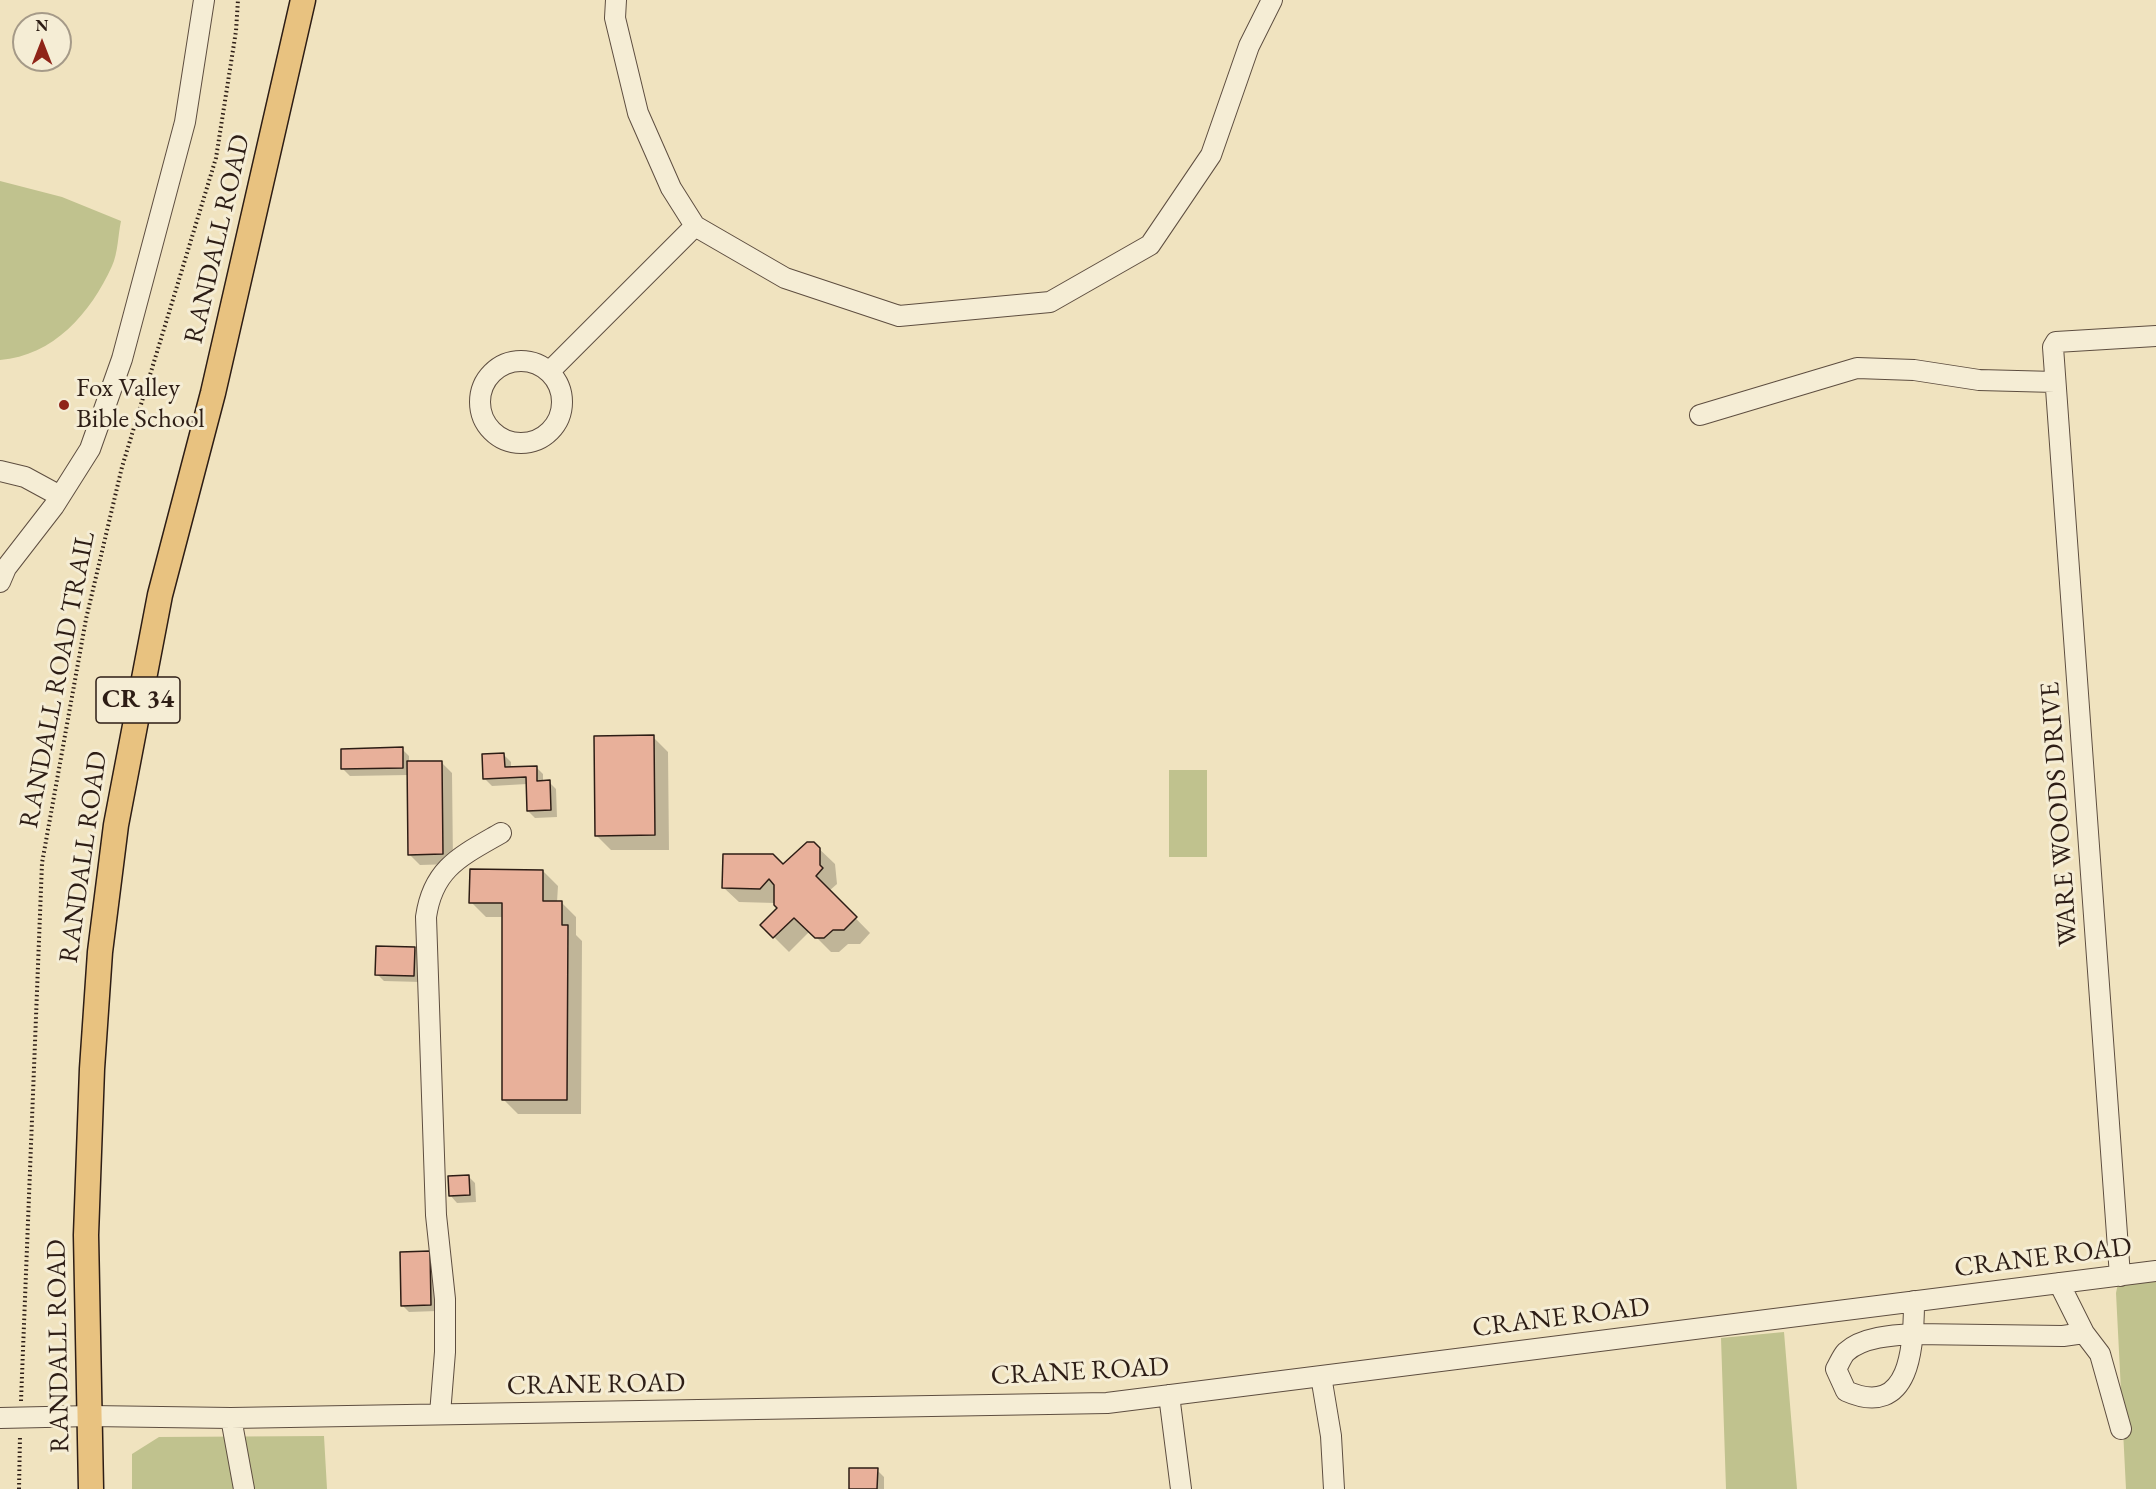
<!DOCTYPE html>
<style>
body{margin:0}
#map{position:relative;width:2156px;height:1489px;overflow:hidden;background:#f0e3bf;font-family:"EB Garamond",serif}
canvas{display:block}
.north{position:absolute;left:12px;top:12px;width:60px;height:60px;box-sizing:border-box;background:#f5edd5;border:2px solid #a59a88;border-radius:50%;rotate:0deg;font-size:16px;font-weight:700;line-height:24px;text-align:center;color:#2d1d15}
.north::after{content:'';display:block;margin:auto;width:21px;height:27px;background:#8f2418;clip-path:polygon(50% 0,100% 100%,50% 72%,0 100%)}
</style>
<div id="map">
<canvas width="2156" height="1489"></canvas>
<div class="north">N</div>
</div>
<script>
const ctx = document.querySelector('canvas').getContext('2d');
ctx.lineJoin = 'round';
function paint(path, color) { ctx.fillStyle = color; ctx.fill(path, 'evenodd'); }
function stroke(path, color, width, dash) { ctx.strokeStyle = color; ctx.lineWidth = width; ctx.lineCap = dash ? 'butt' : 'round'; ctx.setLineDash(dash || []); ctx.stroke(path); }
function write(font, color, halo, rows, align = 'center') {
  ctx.font = font + ' "EB Garamond",serif'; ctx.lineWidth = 6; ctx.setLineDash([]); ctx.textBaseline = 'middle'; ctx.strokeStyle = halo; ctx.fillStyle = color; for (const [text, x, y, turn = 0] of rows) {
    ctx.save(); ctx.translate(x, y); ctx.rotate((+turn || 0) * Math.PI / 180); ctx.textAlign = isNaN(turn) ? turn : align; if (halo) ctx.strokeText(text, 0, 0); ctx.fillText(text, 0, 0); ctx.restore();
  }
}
paint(new Path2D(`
 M0,181L62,197L121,221C118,235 118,253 112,266C91,313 53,356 0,360Z
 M1169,770H1207V857H1169Z
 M2156,1279V1489H2126L2116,1293L2118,1283Z
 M1784,1332L1797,1489H1726L1721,1338Z
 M324,1436L327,1489H132V1454L159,1437Z`), '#c0c28e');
paint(new Path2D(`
 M653,737L668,752L669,850H611L596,835Z
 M402,749L409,756V763L441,762L452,773L453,864L420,865L409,854L408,775L350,776L343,769Z
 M504,755L511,762V768L536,767L543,774V782H549L556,789L557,817L535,818L528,811L527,784L492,786L484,778Z
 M813,843L835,864L837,884L829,891L870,933L860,944H848L839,952H831L810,931L789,952L762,925L779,908L775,903L739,902L724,888L783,866Z
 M543,871L558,886L557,902H561L576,917V935L582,941L581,1114H518L503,1099V917H486L471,902Z
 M414,948L421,955V982L384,981L377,974Z
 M468,1176L475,1183L476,1202L457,1203L450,1195Z
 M429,1253L436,1260L437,1311L409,1312L402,1305Z
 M877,1470L884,1477V1489H850Z`), '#0003');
const building = new Path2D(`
 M654,735L655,835L595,836L594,736Z
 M403,747V768L341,769V749Z
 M504,753L505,767L537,766V781L550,780L551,810L527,811L526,777L483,779L482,754Z
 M407,761H442L443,854L408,855Z
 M807,842H814L820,848V865L823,868L816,876L857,917L844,930H833L824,938H815L794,918L773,938L760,925L777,908L774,905V885L769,879L760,889L722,888L723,854H773L783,864Z
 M470,869L543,870V901H562V925H568L567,1100H502V903H469Z
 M376,946L415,947L414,976L375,975Z
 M469,1175L470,1195L449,1196L448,1176Z
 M430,1251L431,1305L401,1306L400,1252Z
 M849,1468H878L877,1489H849Z`);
paint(building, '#e8b09a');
stroke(building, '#2d1d15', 1.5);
const minor = new Path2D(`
 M616,0L615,18L638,113L671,188L695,226L785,278L899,316L1050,302L1150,245L1211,155L1249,46L1272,0
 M480 402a41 41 0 1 1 82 0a41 41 0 1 1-82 0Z
 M549,372L695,226
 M1700,415L1857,368L1914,370L1979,380L2055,382
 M0,471L25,477L60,496
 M0,582L6,568L54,506L90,449L122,359L185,122L204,0
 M2120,1276L2053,347L2056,342L2156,336
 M1914,1301C1914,1345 1911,1420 1846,1391L1836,1369C1839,1364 1842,1356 1846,1352C1862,1337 1893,1335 1914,1334L2063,1336L2084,1333L2059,1283
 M2084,1333L2100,1354L2121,1429
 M1321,1376L1331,1436L1334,1489
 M1169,1395L1181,1489
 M440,1414L445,1352V1299L436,1215L426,917C433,868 461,856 501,833
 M0,1418L91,1416L231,1418L1107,1403L2156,1271
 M231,1418L244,1489`);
const major = new Path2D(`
 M91,1489L86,1235L92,1069L100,952L116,825L160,595L213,393L303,0`);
stroke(minor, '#5e4e40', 22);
stroke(major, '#2d1d15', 27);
stroke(new Path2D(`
 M21,1401L42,863L86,619L122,467L216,158L236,31L238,0
 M19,1489L20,1436`), '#2d1d15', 4, [1.5, 3]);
stroke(minor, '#f5edd5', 20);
stroke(major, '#e8c280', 24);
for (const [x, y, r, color] of [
 [64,405,6,"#8f2418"]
]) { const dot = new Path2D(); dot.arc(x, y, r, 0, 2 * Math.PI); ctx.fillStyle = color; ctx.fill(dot); stroke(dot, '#f5edd5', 2); }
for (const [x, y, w] of [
 [138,700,84]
]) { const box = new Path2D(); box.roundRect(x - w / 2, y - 23, w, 46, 4.5); ctx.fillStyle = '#f5edd5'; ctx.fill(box); stroke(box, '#2d1d15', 1.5); }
write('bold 26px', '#2d1d15', null, [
 ["CR 34",138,700]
]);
write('27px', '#2d1d15', '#f5edd5', [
 ["RANDALL ROAD",218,239,-77],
 ["RANDALL ROAD TRAIL",58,680,-79],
 ["WARE WOODS DRIVE",2060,814,-94],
 ["RANDALL ROAD",84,857,-82],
 ["CRANE ROAD",2043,1258,-7],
 ["CRANE ROAD",1561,1318,-7],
 ["RANDALL ROAD",59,1346,-91],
 ["CRANE ROAD",1080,1372,-3],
 ["CRANE ROAD",596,1385,-1]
]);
write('27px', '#2d1d15', '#f5edd5', [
 ["Fox Valley",76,389],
 ["Bible School",76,420]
], 'left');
</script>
